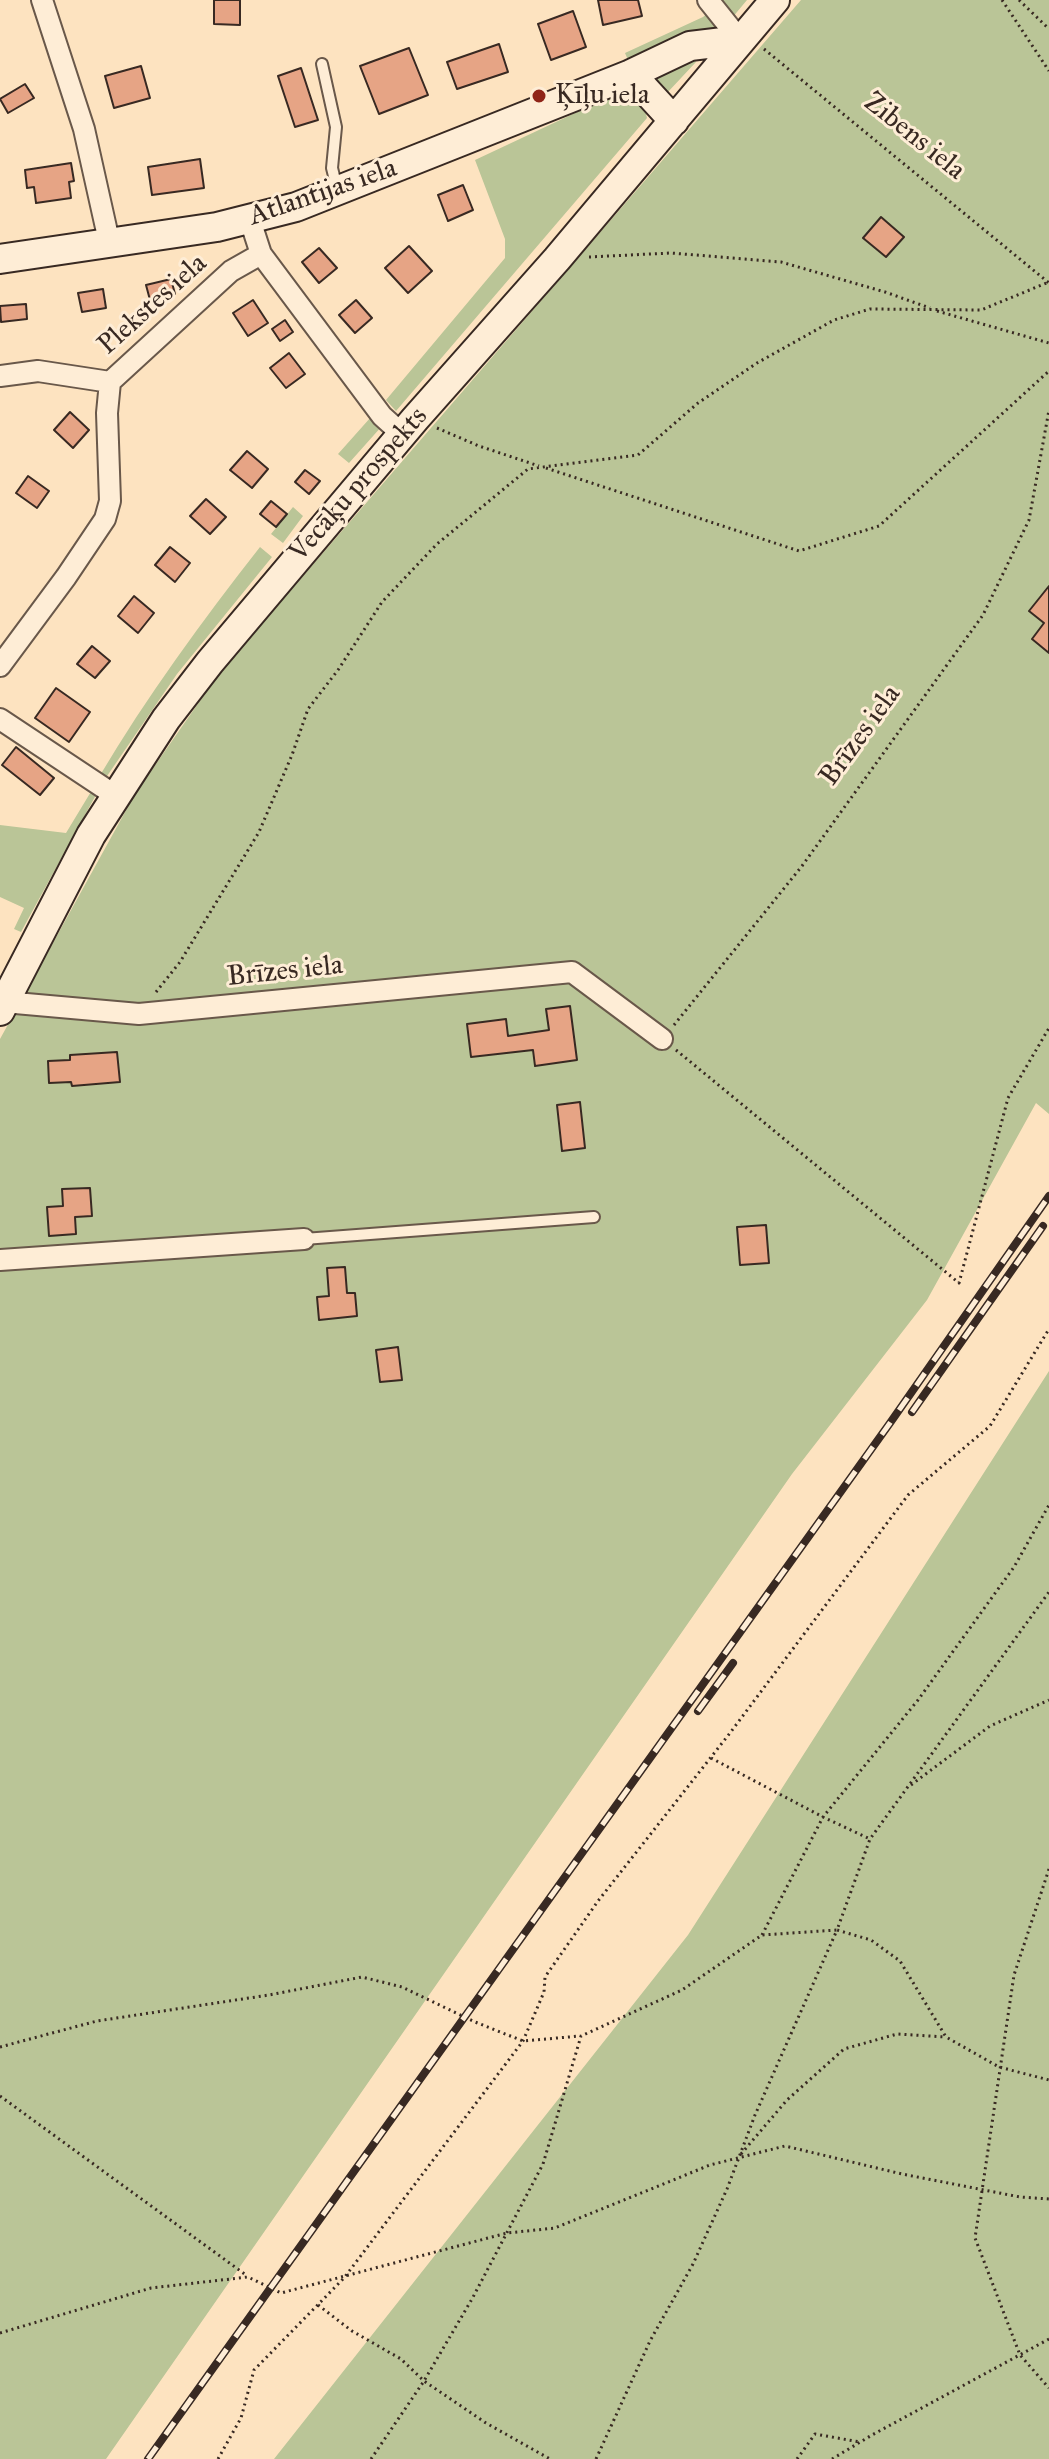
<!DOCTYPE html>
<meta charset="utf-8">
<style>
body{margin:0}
canvas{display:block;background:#fde3c0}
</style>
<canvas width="1049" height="2459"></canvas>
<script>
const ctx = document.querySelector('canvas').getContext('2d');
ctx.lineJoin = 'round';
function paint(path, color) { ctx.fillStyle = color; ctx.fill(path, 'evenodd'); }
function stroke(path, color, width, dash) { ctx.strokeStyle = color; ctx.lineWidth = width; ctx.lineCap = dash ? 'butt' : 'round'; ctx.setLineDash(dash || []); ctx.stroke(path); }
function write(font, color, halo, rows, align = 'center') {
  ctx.font = font + ' "IM FELL Great Primer",serif'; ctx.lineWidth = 6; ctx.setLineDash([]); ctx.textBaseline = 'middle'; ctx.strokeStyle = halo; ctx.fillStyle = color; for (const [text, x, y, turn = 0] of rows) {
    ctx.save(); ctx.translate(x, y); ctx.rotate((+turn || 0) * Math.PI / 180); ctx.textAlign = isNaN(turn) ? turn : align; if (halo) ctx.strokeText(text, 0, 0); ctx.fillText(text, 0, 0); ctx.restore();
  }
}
paint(new Path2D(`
 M712,0H747L732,18L715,24L716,33L628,60L625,53L703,17L709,12Z
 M801,0H1049V1114L1036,1103L927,1300L792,1474L106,2459H0V1039L135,794L220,672Z
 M692,58L696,62L667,93L647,77Z
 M624,90C638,96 644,103 647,118L396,411L386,400L505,258V239L475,160Z
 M371,417L382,426L349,463L338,454Z
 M293,507L303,516L283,543L271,534Z
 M260,547L272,557L177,674L105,779L99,777C147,696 202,621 260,547Z
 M92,790L97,793L21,932L14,929L24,908L0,897V825L66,833Z
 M1049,1371V2459H274L688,1935Z`), '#bac597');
const building = new Path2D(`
 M214,0H240V25L214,24Z
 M598,0H638L642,16L603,25Z
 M573,11L586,47L551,60L538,24Z
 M499,44L508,72L457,89L447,62Z
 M409,48L428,95L379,114L360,66Z
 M141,66L150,98L114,108L105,76Z
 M301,68L318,120L295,127L278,76Z
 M25,84L34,98L8,113L0,99Z
 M200,159L204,188L152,195L148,167Z
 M71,163L74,181L69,182L71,198L36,203L34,187L27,188L25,170Z
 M463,185L473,210L448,221L438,195Z
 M881,217L904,237L886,257L863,238Z
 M409,246L432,271L408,293L385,268Z
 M319,248L337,268L319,283L302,262Z
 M171,279L175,294L150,300L146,285Z
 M103,289L106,308L82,312L78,293Z
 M253,300L268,323L248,336L233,313Z
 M356,300L372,318L355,333L339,315Z
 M26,304L27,319L1,322L0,306Z
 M285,320L293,332L280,341L272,329Z
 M289,353L305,374L286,388L270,368Z
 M70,412L89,430L73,448L54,430Z
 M247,451L268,469L252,488L230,470Z
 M305,470L320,481L309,494L295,482Z
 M28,476L49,491L37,508L16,493Z
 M206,499L226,517L210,534L190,516Z
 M271,501L287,514L276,527L260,514Z
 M170,547L190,563L175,582L155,565Z
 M1049,586V653L1032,639L1044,623L1029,611Z
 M134,596L154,613L138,633L118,616Z
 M92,646L110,661L95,678L77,664Z
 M56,688L90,712L69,742L35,718Z
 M16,747L54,778L40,795L2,765Z
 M570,1006L577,1060L535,1066L533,1050L471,1057L467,1024L506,1019L508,1036L549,1030L546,1009Z
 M117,1052L120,1082L72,1086L71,1082L49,1083L48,1061L70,1060V1055Z
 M580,1102L585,1148L562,1151L557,1105Z
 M90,1188L92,1216L75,1217L76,1234L49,1236L47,1207L63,1206L62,1189Z
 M766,1225L769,1263L740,1265L737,1227Z
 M345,1267L347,1293H355L357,1316L319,1320L317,1297L329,1296L327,1268Z
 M398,1347L402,1380L380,1382L376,1350Z`);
paint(building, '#e6a485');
stroke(building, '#382922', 2);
const service = new Path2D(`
 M322,64L336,127L332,168L337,188
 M304,1239L594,1217`);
const minor = new Path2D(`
 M42,0L84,129L109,241
 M708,0L740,40
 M250,220L261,254L382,416L402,434
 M0,376L38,371L110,382
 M0,666L66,577L105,519L110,501L107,413L110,382L231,271L261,254
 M0,719L116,796
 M4,1002L139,1014L572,972L662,1039
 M0,1260L304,1239`);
const secondary = new Path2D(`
 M631,74L674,121
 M0,259L217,227L296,207L631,74L690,46L740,40
 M0,1011L91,835L166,719L210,662L415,419L557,259L775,0`);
stroke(service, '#69584a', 14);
stroke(minor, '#69584a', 24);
stroke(secondary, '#382922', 32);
stroke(new Path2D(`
 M1002,0L1049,71
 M1019,0L1049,29
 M764,49L1049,283
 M589,257L671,253L781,262L885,292L930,308
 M937,311L1049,343
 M437,428L479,446L539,466
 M546,468L799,551L879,526L1049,371
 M156,992L180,962L259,832L292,755L308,709L338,670L382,602L437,544L528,469L638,455L698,403L757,363L834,320L870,309L981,310L1049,282
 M674,1025L802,866L983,615L1029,520L1049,410
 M676,1050L959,1283L1008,1098L1049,1028
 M711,1758L823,1817L870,1839
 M911,1785L990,1726L1049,1700
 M1049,1869L1014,1975L975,2238L1020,2355L1049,2388
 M762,1935L823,1817L918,1700L1014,1567L1049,1505
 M0,2047L97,2021L269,1995L362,1977L402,1987L475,2022L523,2041L580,2036
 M0,2096L246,2275
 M741,2154L787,2100L844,2049L897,2034L946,2037
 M318,2305L352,2331L401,2359L424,2381L486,2423L550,2459
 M0,2333L151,2288L248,2277L281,2293L507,2233L555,2228L710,2165L785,2146L902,2174L1020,2197L1049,2199
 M218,2459L241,2418L254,2370L344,2278L523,2041L544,1992L545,1977L598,1901L730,1733L908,1495L990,1426L1049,1329
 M371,2459L424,2381L472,2299L543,2164L581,2036L682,1990L762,1935L837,1930L870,1839L1049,1592
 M596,2459L650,2341L693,2264L727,2189L755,2115L837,1930L871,1940L900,1961L946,2037L999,2067L1049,2080
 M797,2459L815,2434L860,2442
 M832,2459L872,2435L1049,2339`), '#382922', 3, [2, 4]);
stroke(service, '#feedd6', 10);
stroke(minor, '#feedd6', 20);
stroke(secondary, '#feedd6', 28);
const rail = new Path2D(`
 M912,1412L1043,1226
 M698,1711L733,1663
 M148,2459L890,1423L1049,1196`);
stroke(rail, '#382922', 8);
stroke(rail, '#feedd6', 5, [15]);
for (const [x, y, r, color] of [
 [539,96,8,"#8f2418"]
]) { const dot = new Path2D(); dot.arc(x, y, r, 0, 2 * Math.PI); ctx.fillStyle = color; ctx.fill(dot); stroke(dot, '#feedd6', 3); }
write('28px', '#382922', '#feedd6', [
 ["Ķīļu iela",555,96]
], 'left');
write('28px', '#382922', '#feedd6', [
 ["Zibens iela",914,137,39],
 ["Atlantijas iela",323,193,-19],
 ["Plekstes iela",153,305,-42],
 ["Vecāķu prospekts",359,485,-49],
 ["Brīzes iela",861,736,-54],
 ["Brīzes iela",285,972,-6]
]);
</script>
